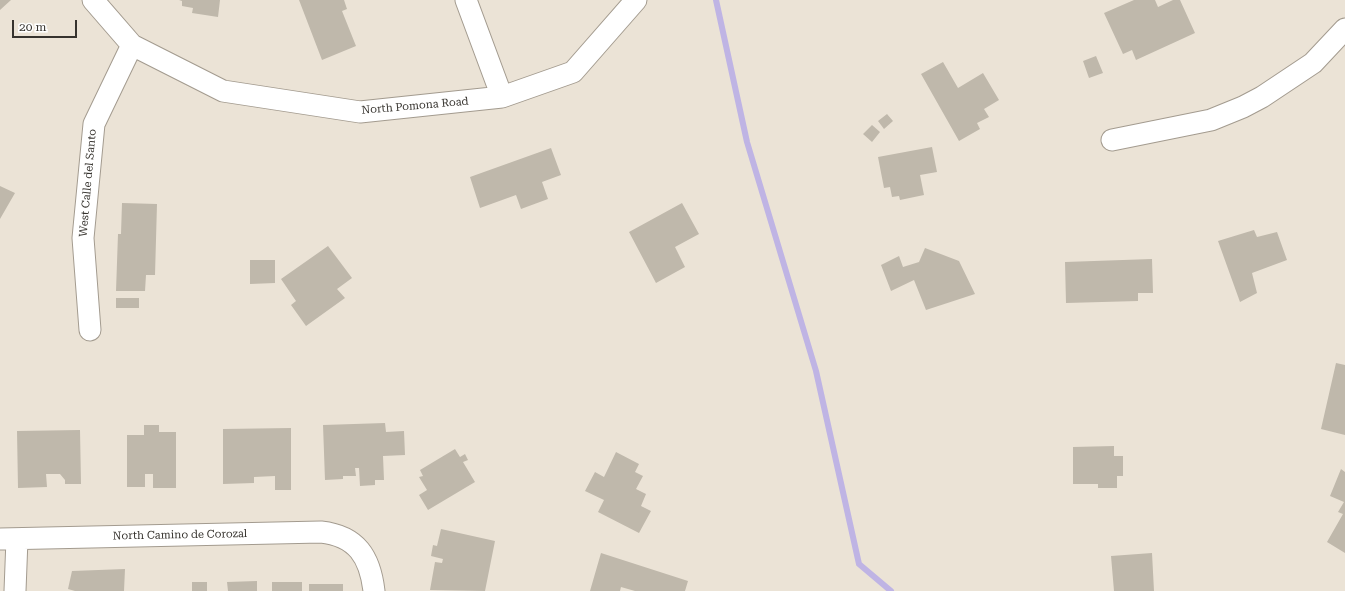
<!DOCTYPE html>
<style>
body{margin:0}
#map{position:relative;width:1345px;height:591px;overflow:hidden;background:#ebe3d6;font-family:"Roboto Serif",serif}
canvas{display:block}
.scale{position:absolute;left:12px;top:20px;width:65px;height:18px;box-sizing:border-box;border:2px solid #36332e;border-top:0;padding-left:5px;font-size:12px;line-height:14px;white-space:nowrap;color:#36332e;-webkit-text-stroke:3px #fff;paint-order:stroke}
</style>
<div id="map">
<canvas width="1345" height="591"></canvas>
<div class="scale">20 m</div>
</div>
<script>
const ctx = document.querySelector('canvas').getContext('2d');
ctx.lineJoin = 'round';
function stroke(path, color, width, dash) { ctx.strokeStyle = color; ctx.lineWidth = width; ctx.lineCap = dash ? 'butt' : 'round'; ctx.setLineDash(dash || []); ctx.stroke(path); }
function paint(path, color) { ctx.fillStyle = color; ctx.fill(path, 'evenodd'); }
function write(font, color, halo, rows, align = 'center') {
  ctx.font = font + ' "Roboto Serif",serif'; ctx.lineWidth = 3; ctx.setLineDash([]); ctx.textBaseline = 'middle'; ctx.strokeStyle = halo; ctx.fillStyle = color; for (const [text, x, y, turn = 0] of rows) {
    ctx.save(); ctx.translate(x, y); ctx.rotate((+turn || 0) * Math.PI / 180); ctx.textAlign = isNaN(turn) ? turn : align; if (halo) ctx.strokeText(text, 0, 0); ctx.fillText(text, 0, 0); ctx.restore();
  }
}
stroke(new Path2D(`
 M716,0L747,142L816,371L859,564L891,591`), '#bfb4e4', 6);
paint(new Path2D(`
 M0,0H11L0,10Z
 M179,0H220L218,17L192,13L193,8L182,6V1Z
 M299,0H344L347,9L342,11L356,46L322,60Z
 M1134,0H1155L1158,7L1173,0H1180L1195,33L1136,60L1132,50L1123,54L1104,13Z
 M1096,56L1103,73L1089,78L1083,61Z
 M943,62L958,88L983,73L999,100L984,109L989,117L977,123L980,129L959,141L921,74Z
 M887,114L893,121L884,129L878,121Z
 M872,125L880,132L872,142L863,134Z
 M932,147L937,172L920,175L924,195L900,200L899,196L892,197L890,187L884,188L878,157Z
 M551,148L561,175L542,182L548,199L521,209L516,195L480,208L470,177Z
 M0,186L15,193L0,219Z
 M122,203L157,204L155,275H146L145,291H116L118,234H121Z
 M682,203L699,234L675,247L685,267L656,283L629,232Z
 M1254,230L1257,237L1277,232L1287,260L1252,273L1257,293L1240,302L1218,241Z
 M328,246L352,278L337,289L345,298L306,326L291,305L296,301L281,279Z
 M925,248L959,261L975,294L926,310L914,280L891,291L881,265L899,256L903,267L919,262Z
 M1152,259L1153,293H1138V301L1066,303L1065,262Z
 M250,260H275V283L250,284Z
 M116,298H139V308H116Z
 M1336,363L1345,365V435L1321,429Z
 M385,423L386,432L404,431L405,455L383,456L384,480H375V485L360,486L359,468H355L356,476H343V479L325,480L323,425Z
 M144,425H159V432H176V488H153V474H145V487H127V435H144Z
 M291,428V490H275V476L254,477V483L223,484V429Z
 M80,430L81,484H65V480L60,474H46L47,487L18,488L17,431Z
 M1114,446V456H1123V476H1117V488H1098V484H1073V447Z
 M455,449L460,457L465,454L468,460L463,462L475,482L428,510L419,495L427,490L419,477L423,476L420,470Z
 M616,452L639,464L635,472L643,476L636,489L646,494L641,506L651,511L639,533L598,512L604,500L585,491L595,472L604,477Z
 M1341,469L1345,472V553L1327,542L1343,514L1338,512L1344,502L1330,496Z
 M441,529L495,541L485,591L430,590L435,562L442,563L443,559L431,556L433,545L437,546Z
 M601,553L688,581L685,591H635L621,587L620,591H590Z
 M1152,553L1154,591H1114L1111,556Z
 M125,569L124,591H75L68,589L72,571Z
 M257,581V591H228L227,582Z
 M192,582H207V591H192Z
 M272,582H302V591H272Z
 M309,584H343V591H309Z`), '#bfb8ab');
const street = new Path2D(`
 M93,0L132,45L223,91L360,112L502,97L573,72L636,0
 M466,0L502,97
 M1112,140L1211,120L1243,107L1262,97L1313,63L1345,29
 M90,330L83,238L94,124L132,45
 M0,539L321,532C357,536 370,557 374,591
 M15,591L17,539`);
stroke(street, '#a39b8f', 23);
stroke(street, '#fff', 21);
write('11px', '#36332e', '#fff', [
 ["North Pomona Road",415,106,-5],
 ["West Calle del Santo",88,183,-85],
 ["North Camino de Corozal",180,535,-1]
]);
</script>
